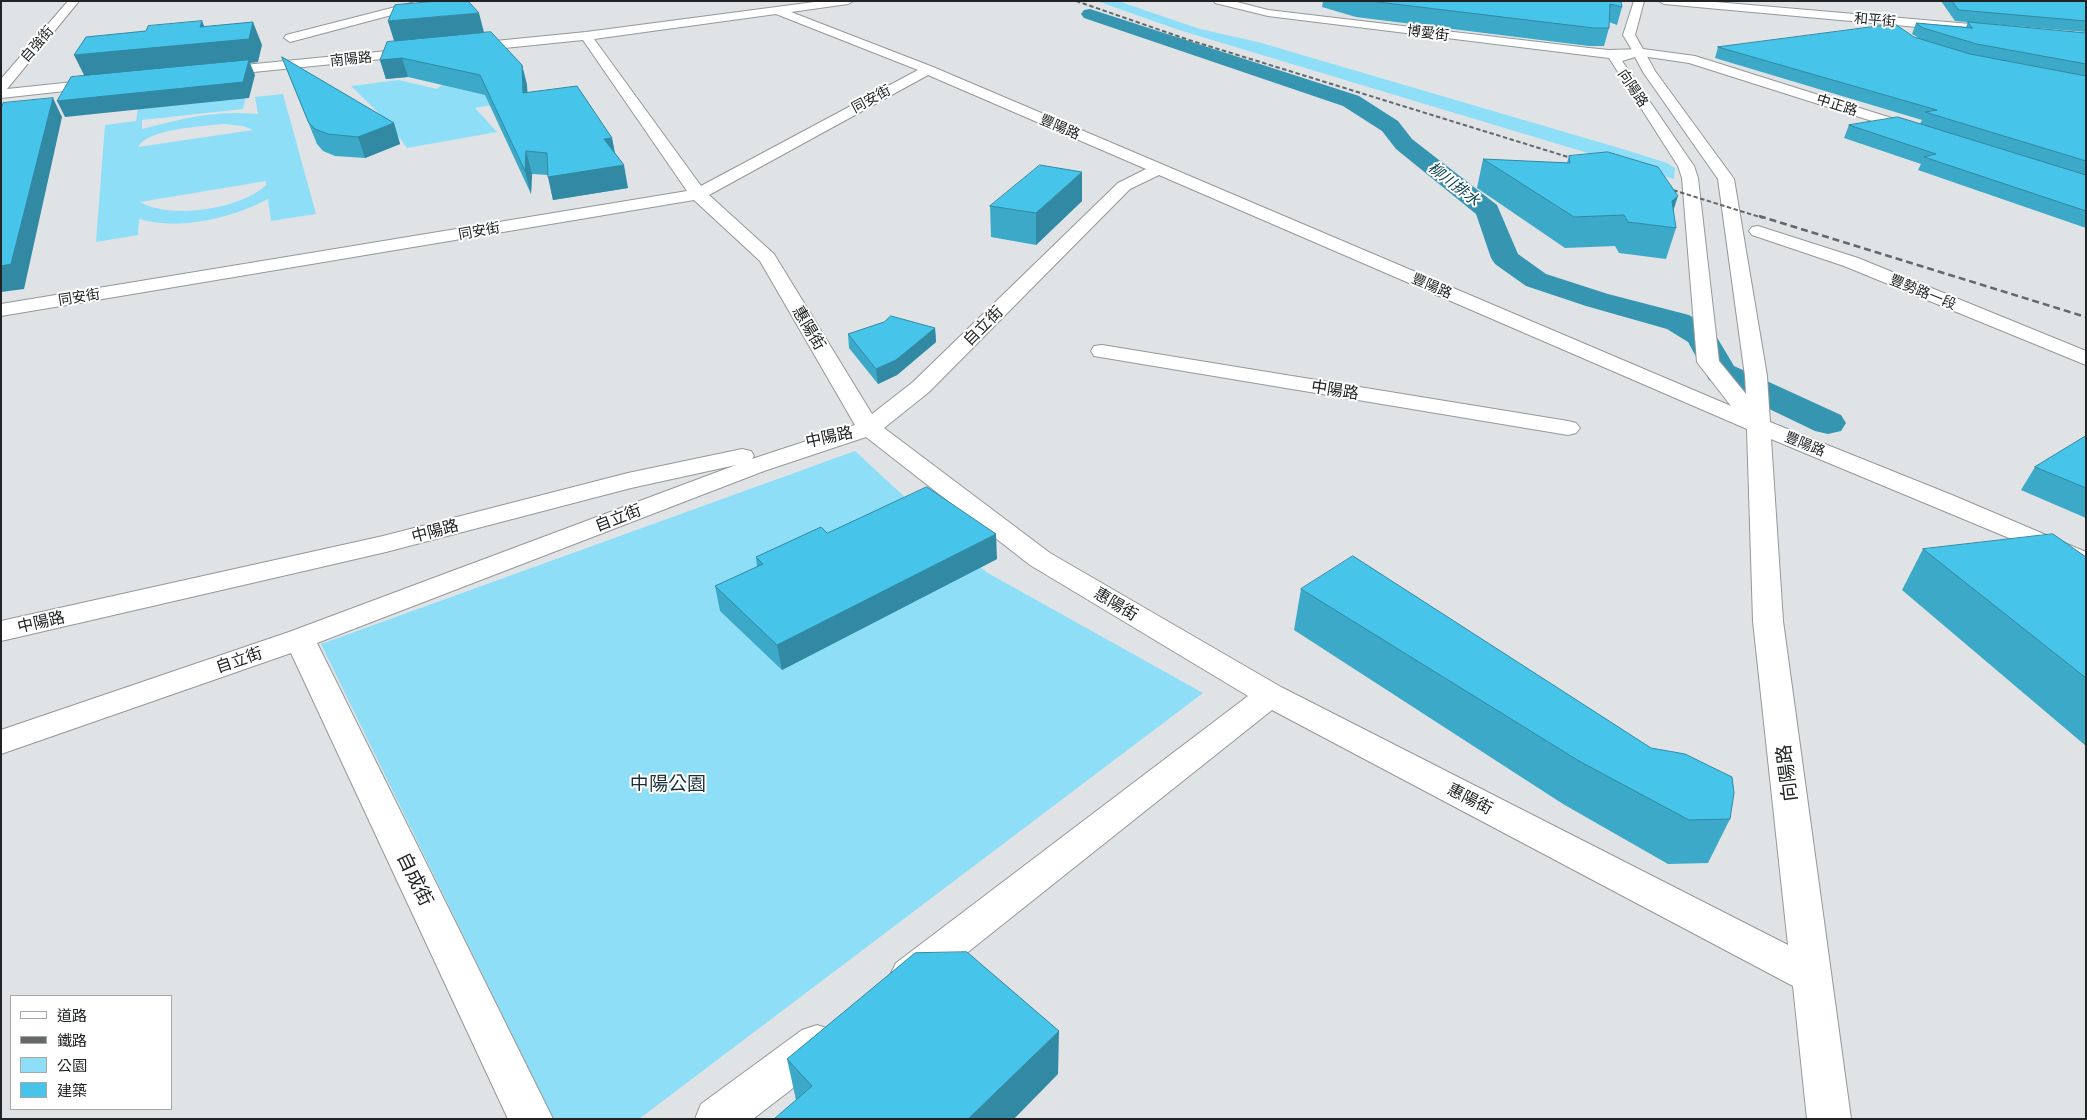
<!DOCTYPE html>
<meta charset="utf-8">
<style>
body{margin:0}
#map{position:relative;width:2087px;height:1120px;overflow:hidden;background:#dfe3e5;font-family:"Exo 2","Noto Sans TC",sans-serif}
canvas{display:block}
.frame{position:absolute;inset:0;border:2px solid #212324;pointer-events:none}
.legend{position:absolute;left:10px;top:995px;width:162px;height:115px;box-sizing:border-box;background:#fff;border:1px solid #a6a7a7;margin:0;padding:6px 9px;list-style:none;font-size:15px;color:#212324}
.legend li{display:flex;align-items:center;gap:10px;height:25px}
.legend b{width:25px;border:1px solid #a6a7a7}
</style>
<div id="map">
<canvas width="2087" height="1120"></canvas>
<div class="frame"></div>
<ul class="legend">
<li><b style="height:6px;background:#fff"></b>道路</li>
<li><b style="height:6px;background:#656869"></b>鐵路</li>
<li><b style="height:14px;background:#8fdef8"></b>公園</li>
<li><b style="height:14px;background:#46c4e9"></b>建築</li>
</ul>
</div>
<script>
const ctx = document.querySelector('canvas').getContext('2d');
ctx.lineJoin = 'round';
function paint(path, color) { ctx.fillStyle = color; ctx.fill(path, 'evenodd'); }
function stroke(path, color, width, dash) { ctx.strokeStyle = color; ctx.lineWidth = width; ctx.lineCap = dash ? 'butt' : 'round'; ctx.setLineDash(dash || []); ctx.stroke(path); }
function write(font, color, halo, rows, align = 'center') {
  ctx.font = font + ' "Exo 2","Noto Sans TC",sans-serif'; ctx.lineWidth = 4; ctx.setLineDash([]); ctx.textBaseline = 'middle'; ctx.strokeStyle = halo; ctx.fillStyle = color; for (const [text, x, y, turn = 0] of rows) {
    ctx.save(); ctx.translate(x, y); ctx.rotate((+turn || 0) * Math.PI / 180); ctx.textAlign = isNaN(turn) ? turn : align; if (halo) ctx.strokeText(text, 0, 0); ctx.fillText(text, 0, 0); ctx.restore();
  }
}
paint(new Path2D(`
 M1097,1H1118L1200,29L1258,42L1626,150L1667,163L1675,168L1674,179L1179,30Z
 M399,80L437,89L442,85L514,101L475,108L497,132L407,148L388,122L351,86Z
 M283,94L316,214L271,221L268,199C232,218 179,231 139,219L138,235L96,242L105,125L136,121L138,108L246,96L243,109L142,120V129C180,119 217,110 258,114L255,97ZM224,124L243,126L253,130L138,147C147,129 204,126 224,124ZM266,181V185C241,209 171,220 140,202Z
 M855,451L986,572L1203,693L639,1119H553L321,644Z`), '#8fdef8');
paint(new Path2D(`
 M1090,9L1359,96L1398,121L1412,139L1497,205L1518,254L1546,274L1608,294L1689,315L1712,329L1734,366L1841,415L1846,423L1841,431L1828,434L1815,431L1709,380L1688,342L1667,329L1586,306L1526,286L1495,264L1491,258L1476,214L1396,149L1382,131L1343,106L1084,18L1081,14L1084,10Z`), '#3695b0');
const minor = new Path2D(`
 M68,1H79L7,89L102,79L109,83L102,87L1,98V79Z
 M419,1H438L437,3L290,42L284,38L286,35Z
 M822,1H853L848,4L791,12L933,67L1731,406L1697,362L1682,178L1678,166L1609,58L1268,16L1215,3L1214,1H1233L1268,10L1589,48L1609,50L1643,49L1655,71L1734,179L1767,376L1770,422L1952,495L2086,552V570L1771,439L1783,621L1851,1119H1807L1793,986L1272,710L924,987L910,992L896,987L890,975L896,963L1248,696L1030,565L866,437L764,471L317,643L553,1119H508L291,653L1,754V730L289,632L736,465L631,488L386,552L1,641V621L383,536L628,473L742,449L751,451L754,456L752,459L855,425L760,261L694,200L1,316V304L687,191L583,40L465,52L459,48L465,44L586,32ZM776,14L918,70L701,186L594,39ZM1635,57L1643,72L1718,179L1745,376L1746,394L1719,361L1698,178L1694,166L1622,61ZM928,75L1146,169L1118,183L913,382L872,414L774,254L709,195ZM1159,175L1747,429L1753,621L1788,945L1281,687L1050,553L884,428L929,392L1130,189Z
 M1659,1H1704L2005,27L2011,31L2005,35L1664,4Z
 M418,48L422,49L424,52L422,55L214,76L208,72L214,68Z
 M1758,226L1858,258L2086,351V365L1844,266L1752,235L1749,231L1752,227Z
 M1102,345L1568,421L1576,423L1580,428L1576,433L1568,435L1094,356L1091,351L1094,346Z
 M817,1025L832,1030L838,1044L832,1058L753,1119H695L701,1104L802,1030Z`);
const tertiary = new Path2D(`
 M1634,1H1644L1635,35L1643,49L1695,56L1923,128L1925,131L1923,134H1913L1689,63L1635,55L1623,35Z`);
stroke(minor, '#949899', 2);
stroke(tertiary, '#949899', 2);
paint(minor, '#fff');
paint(tertiary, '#fff');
stroke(new Path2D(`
 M1076,1L1189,40L1581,161
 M1660,186L1763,218`), '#656869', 2, [4.5, 2.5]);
stroke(new Path2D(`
 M1759,216L2086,317`), '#656869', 2.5, [7, 4]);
paint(new Path2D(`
 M1323,1H1621L1622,7L1617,25L1609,22V28L1604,46H1589L1356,17L1322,7Z
 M1941,1H2086V32L1955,21Z
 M388,21L484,33L522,65L527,85V93L612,138L615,153L628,188L553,200L548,175L532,174L531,194L485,95L408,77L386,79L380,60L394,41Z
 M1968,22L2086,33V228L1918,170L1921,164L1844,138L1849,125L1920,124L1922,120L1715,58L1718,47L1914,37L1919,38L1912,34L1916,23L1966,27Z
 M282,57L394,123L400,144L365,158L335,156L323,151L317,144L289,75Z
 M1569,156L1673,210L1676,228L1666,259L1619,253L1615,246L1565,248L1477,188L1483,159L1567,163Z
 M1082,201L1036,245L991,237L990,206Z
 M935,328L936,342L897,375L878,384L849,348L848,334Z
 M2086,436V518L2021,490L2035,467Z
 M827,533L997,559L782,670L720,611L715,586L757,567L756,557Z
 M1923,549L2086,557V746L1902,590Z
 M1301,589L1730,819L1708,863L1668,864L1563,804L1294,630Z
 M787,1059L1058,1074L796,1100Z`), '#3ca9c8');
paint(new Path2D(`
 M479,13L486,40L397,49L388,21Z
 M202,21L211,42L253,22L262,45L258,62L250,63L255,75L249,98L65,117L57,101L86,79L74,55L200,27Z
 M402,58L408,77L386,79L380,60Z
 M522,65L527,85L529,114L523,93Z
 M53,98L62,117L24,289L1,292V266Z
 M394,123L400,144L365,158L358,137Z
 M612,138L616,160L604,139Z
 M526,151L532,174L531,194L525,171Z
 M624,165L628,188L553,200L548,177Z
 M1082,172V201L1036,245V213Z
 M1678,196L1668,227L1672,201Z
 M935,328L936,342L897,375L878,384L876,369Z
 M996,534L997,559L782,670L777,645Z
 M1059,1031L1058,1074L1014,1119H968Z`), '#3189a3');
const building = new Path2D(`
 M440,1H468L479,13L388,21L395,5Z
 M1370,1H1621L1622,7L1610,4L1609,28H1594Z
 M1952,1H2086V21L1959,10Z
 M202,21L200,27L253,22L249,39L74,55L86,37L146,31L148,26Z
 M1968,22L2086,33V64L1977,44L1923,28L1916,23L1972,28Z
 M1895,24L1914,37L1970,54L2086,76V161L1925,112L1937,110L1718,47Z
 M491,32L522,65L523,93L577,86L612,138L604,139L624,165L548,177L547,153L526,151L525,171L480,75L402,58L380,60L387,42Z
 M282,57L394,123L358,137L328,134L315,129L309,123Z
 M249,60L243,82L57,101L71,77Z
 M53,98L11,264L1,266V109L3,103Z
 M1898,117L2086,175V211L1924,157L1936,154L1849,125Z
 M1608,152L1658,167L1678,196L1672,201L1676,228L1628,222L1624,215L1574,217L1483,159L1570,163L1569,156Z
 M1040,165L1082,172L1036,213L990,206Z
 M891,316L935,328L896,360L876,369L848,334L884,322Z
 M2086,436V488L2035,467Z
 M927,487L996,534L777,645L715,586L763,564L756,557L821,527L827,533Z
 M2053,534L2086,557V678L1923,549Z
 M1353,556L1651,748L1685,754L1732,777L1734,793L1730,819L1689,820L1579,761L1301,589Z
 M967,952L1059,1031L968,1119H774L812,1086L787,1059L915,953Z`);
paint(building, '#46c4e9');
stroke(building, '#3189a3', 1);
write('14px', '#212324', '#fff', [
 ["和平街",1875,20,5],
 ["博愛街",1428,33,7],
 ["自強街",37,44,-49],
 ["南陽路",351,59,-6],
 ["向陽路",1633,88,56],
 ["同安街",871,99,-28],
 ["中正路",1837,105,18],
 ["豐陽路",1060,127,23],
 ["同安街",479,231,-10],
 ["豐陽路",1432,286,23],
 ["豐勢路一段",1923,292,22],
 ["同安街",79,297,-9],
 ["豐陽路",1805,444,22]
]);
write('italic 15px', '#094150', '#fff', [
 ["柳川排水",1454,184,38]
]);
write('16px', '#212324', '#fff', [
 ["自立街",983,326,-45],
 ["惠陽街",809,328,59],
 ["中陽路",1335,390,9],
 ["中陽路",829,437,-12],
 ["自立街",618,518,-21],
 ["中陽路",435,531,-15],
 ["惠陽街",1116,604,31],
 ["中陽路",41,622,-13],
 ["自立街",239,660,-19],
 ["惠陽街",1470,799,27]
]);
write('19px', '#212324', '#fff', [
 ["向陽路",1787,773,-97],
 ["自成街",415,879,64]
]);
write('19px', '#1b3037', '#fff', [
 ["中陽公園",668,784]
]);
</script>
